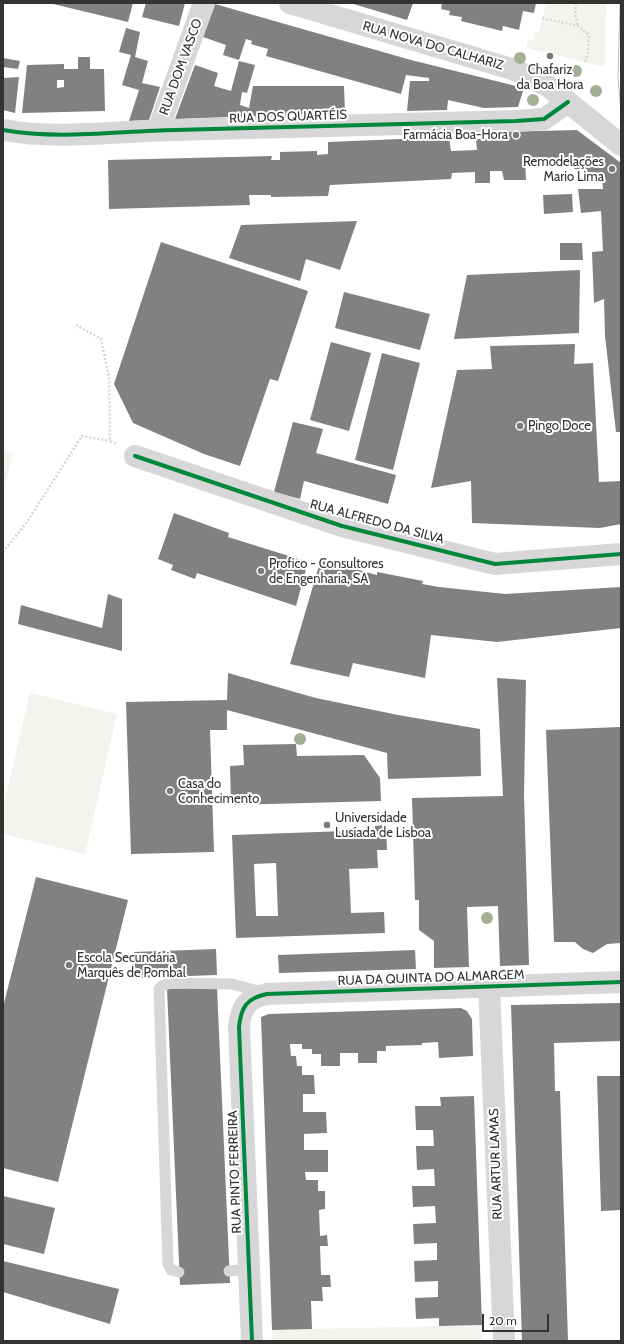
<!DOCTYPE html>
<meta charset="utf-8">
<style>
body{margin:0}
#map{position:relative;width:624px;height:1344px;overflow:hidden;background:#fff;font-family:Cabin,sans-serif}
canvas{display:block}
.frame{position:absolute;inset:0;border:4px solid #333;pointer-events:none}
.scale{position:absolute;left:482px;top:1314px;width:67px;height:18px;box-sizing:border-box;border:2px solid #333;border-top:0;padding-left:5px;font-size:12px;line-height:14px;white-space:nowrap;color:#333;-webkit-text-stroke:3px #fff;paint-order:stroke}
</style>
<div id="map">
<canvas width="624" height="1344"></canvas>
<div class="frame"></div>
<div class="scale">20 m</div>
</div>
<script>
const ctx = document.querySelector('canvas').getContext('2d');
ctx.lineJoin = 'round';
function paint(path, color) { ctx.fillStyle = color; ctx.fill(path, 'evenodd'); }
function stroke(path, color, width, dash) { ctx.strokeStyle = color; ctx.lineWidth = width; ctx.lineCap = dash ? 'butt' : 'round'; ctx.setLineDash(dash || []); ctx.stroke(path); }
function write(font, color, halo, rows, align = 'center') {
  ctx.font = font + ' Cabin,sans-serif'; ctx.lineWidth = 4; ctx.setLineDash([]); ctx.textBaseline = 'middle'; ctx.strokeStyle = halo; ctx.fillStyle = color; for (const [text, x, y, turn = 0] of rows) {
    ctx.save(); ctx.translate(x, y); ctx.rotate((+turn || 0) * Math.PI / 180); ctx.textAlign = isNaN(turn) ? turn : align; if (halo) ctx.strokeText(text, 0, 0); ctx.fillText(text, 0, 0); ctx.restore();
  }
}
paint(new Path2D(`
 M546,3H606L605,67L526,48L528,40L533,41L535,32H539Z
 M3,451L13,453L3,493Z
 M30,693L117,714L85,854L3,834V809Z
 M482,1325V1341H273L272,1330Z`), '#f1f5ed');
paint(new Path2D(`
 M49,3H133L128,22Z
 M146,3H185L179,26L142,17Z
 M350,3H413L407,20Z
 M442,3H536L534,13L523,11L519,30L503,26L502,31L461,21L462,17L449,15L450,11L441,9Z
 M215,4L411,60L524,88L518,107L484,108L448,100L447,110L407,111L410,81H429V78L406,75L401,94L266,56L268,49L251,44L252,41L246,39L239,60L223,55L226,45L203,37Z
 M126,28L140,32L135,57L148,61L142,83L160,87L149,120L129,121L139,90L122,85L131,55L119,52Z
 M78,57H90V69H104L105,111L22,113L27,65L64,64V69H78ZM57,80H64V87L57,88Z
 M3,58L20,61L18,69L3,67Z
 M239,61L255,65L247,93L242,92L240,105L249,108L253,86H344L345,113L175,119L195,65L218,73L214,86L231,91Z
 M19,77L15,113L3,110V78Z
 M577,130L621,163V432H616L605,336L604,299L594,303L592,252L603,251L601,211L581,213L578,189H603L602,177L587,179V169H574L579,159L525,160L526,180H504L502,171H490V183H475V172L452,173L451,179L330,185L328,196L271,197V195H249L250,205L109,209L108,160L272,156L271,160H280V152L317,151V155L328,154V142L449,137L451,151L477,150L476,139H501L500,132Z
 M572,194L573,212L544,214L543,195Z
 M357,221L340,270L306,259L300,281L229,258L241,225Z
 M161,242L308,291L278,381L270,379L240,466L204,454L133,423L114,384Z
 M560,243H582L583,260H560Z
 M580,270L579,333L454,339L467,275Z
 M344,292L430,314L420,350L335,328Z
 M331,342L371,353L349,431L310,420Z
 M575,344L574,364L593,363L599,482L621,481V524L600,528L472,523L471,481L431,488L457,370L492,369L490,346Z
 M382,353L420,363L393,470L355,460Z
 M293,422L323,429L316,453L396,475L388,504L304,481L300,499L274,492Z
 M174,513L229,533L228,537L308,562L296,606L197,573L195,579L171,570L173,565L158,559Z
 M321,559L373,574L377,575V572L423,581L422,584L439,587L505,594L621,587V628L497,642L431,635L425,678L353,663L349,677L290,664Z
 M108,594L122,599V651L18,624L21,605L102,628Z
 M228,673L316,698L398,715L480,729L481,776L388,779L387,753L227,710V730H210L214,852L131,854L126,702L227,700Z
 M497,678L526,680L524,795L529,965L500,966L498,906L467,907L469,967L434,968V941L419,930V900H415L412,798L503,796Z
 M620,727L621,943L607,944L593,953L583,949L575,942H554L546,730Z
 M296,744L297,756L364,755L380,778L381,801L231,805L230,766L244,765L243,745Z
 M386,825L387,850H377L378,868L349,869L351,913L384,912L385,933L236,938L232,835L375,830V826ZM276,863L278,916H256L254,864Z
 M36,877L128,900L58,1182L3,1168V1007Z
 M216,949L217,975L135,978L134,952Z
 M415,950L416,969L279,973L278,955Z
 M217,987L230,1283L180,1285L167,989Z
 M621,1003V1041L554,1043L555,1091H560L568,1341H522L511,1005Z
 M461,1008L467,1011L472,1019L473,1056L439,1058L438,1042L422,1043V1045L386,1046V1051H377V1063H358V1053H340V1066H321V1054H312V1049H302V1044H290L291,1056H296L297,1066H302V1075H314L315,1094H303V1112H326L327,1133L304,1134V1150H328V1172H305L306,1180H318V1191H325V1209L319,1210L320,1236L327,1235L328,1246H320L321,1275H330L331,1287H322L323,1301H311L312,1329L272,1330L261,1017L269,1014Z
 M597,1076H621V1210L601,1211Z
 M474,1096L482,1325L439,1326V1318L416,1319L415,1298L438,1297V1281L415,1282L414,1261L437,1260V1243L414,1244L413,1224L436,1223L435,1206L413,1207L412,1186H435L434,1169L417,1170L416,1146H434L433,1130H416L415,1106H441L440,1097Z
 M3,1196L55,1208L44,1254L3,1244Z
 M3,1261L119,1289L110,1324L3,1292Z`), '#818181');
stroke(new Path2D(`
 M576,3L575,15L578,26
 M542,18L578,26L589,35L588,51L585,63
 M76,325L101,339L109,378L110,441L117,444
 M3,552L27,522L82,436L110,441`), '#d6d6d6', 2.5, [2, 2]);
stroke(new Path2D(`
 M229,1271L249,1269
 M179,1272L171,1270L168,1264L159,989L162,986L170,983L232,984L262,992`), '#d7d7d7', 11);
stroke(new Path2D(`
 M290,3L515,70L548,86L621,145
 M3,130C59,140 118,131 175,130C288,127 402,124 516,121L544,119L568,102
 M158,130L204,3
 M135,456L342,526L495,564L621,554
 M489,986L504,1341
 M252,1341L239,1027C241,1007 247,998 267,994L621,982`), '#d7d7d7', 22);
stroke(new Path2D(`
 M620,3L618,78L621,113`), '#bebebe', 1);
stroke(new Path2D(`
 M3,130C59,140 118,131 175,130C288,127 402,124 516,121L544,119L568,102
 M135,456L342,526L495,564L621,554
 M252,1341L239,1027C241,1007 247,998 267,994L621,982`), '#00873e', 4);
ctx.fillStyle = '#a2b095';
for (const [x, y] of [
 [520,58],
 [576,71],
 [596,91],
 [533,100],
 [300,739],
 [487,918]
]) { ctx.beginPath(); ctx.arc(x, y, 6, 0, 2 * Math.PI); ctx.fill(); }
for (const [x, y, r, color] of [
 [550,56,4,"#7a7a7a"],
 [516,135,4,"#7a7a7a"],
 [612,169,4,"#7a7a7a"],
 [520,426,4,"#7a7a7a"],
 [261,571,4,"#7a7a7a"],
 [170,791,4,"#7a7a7a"],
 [327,825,4,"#7a7a7a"],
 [69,965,4,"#7a7a7a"]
]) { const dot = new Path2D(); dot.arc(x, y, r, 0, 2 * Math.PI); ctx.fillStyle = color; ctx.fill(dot); stroke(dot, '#fff', 1.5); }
write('13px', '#333', '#fff', [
 ["RUA NOVA DO CALHARIZ",433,46,16],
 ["RUA DOM VASCO",181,67,-70],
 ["RUA DOS QUARTÉIS",288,117,-2],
 ["RUA ALFREDO DA SILVA",377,522,15],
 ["RUA DA QUINTA DO ALMARGEM",431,978,-2],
 ["RUA ARTUR LAMAS",496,1164,-92],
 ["RUA PINTO FERREIRA",235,1172,-92]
]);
write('13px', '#333', '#fff', [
 ["Chafariz",550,70,"center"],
 ["da Boa Hora",550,85,"center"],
 ["Farmácia Boa-Hora",508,135,"right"],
 ["Remodelações",604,162,"right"],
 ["Mario Lima",604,177,"right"],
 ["Pingo Doce",528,426],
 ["Profico - Consultores",269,564],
 ["de Engenharia, SA",269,579],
 ["Casa do",178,784],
 ["Conhecimento",178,799],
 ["Universidade",335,818],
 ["Lusíada de Lisboa",335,833],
 ["Escola Secundária",77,958],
 ["Marquês de Pombal",77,973]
], 'left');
</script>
